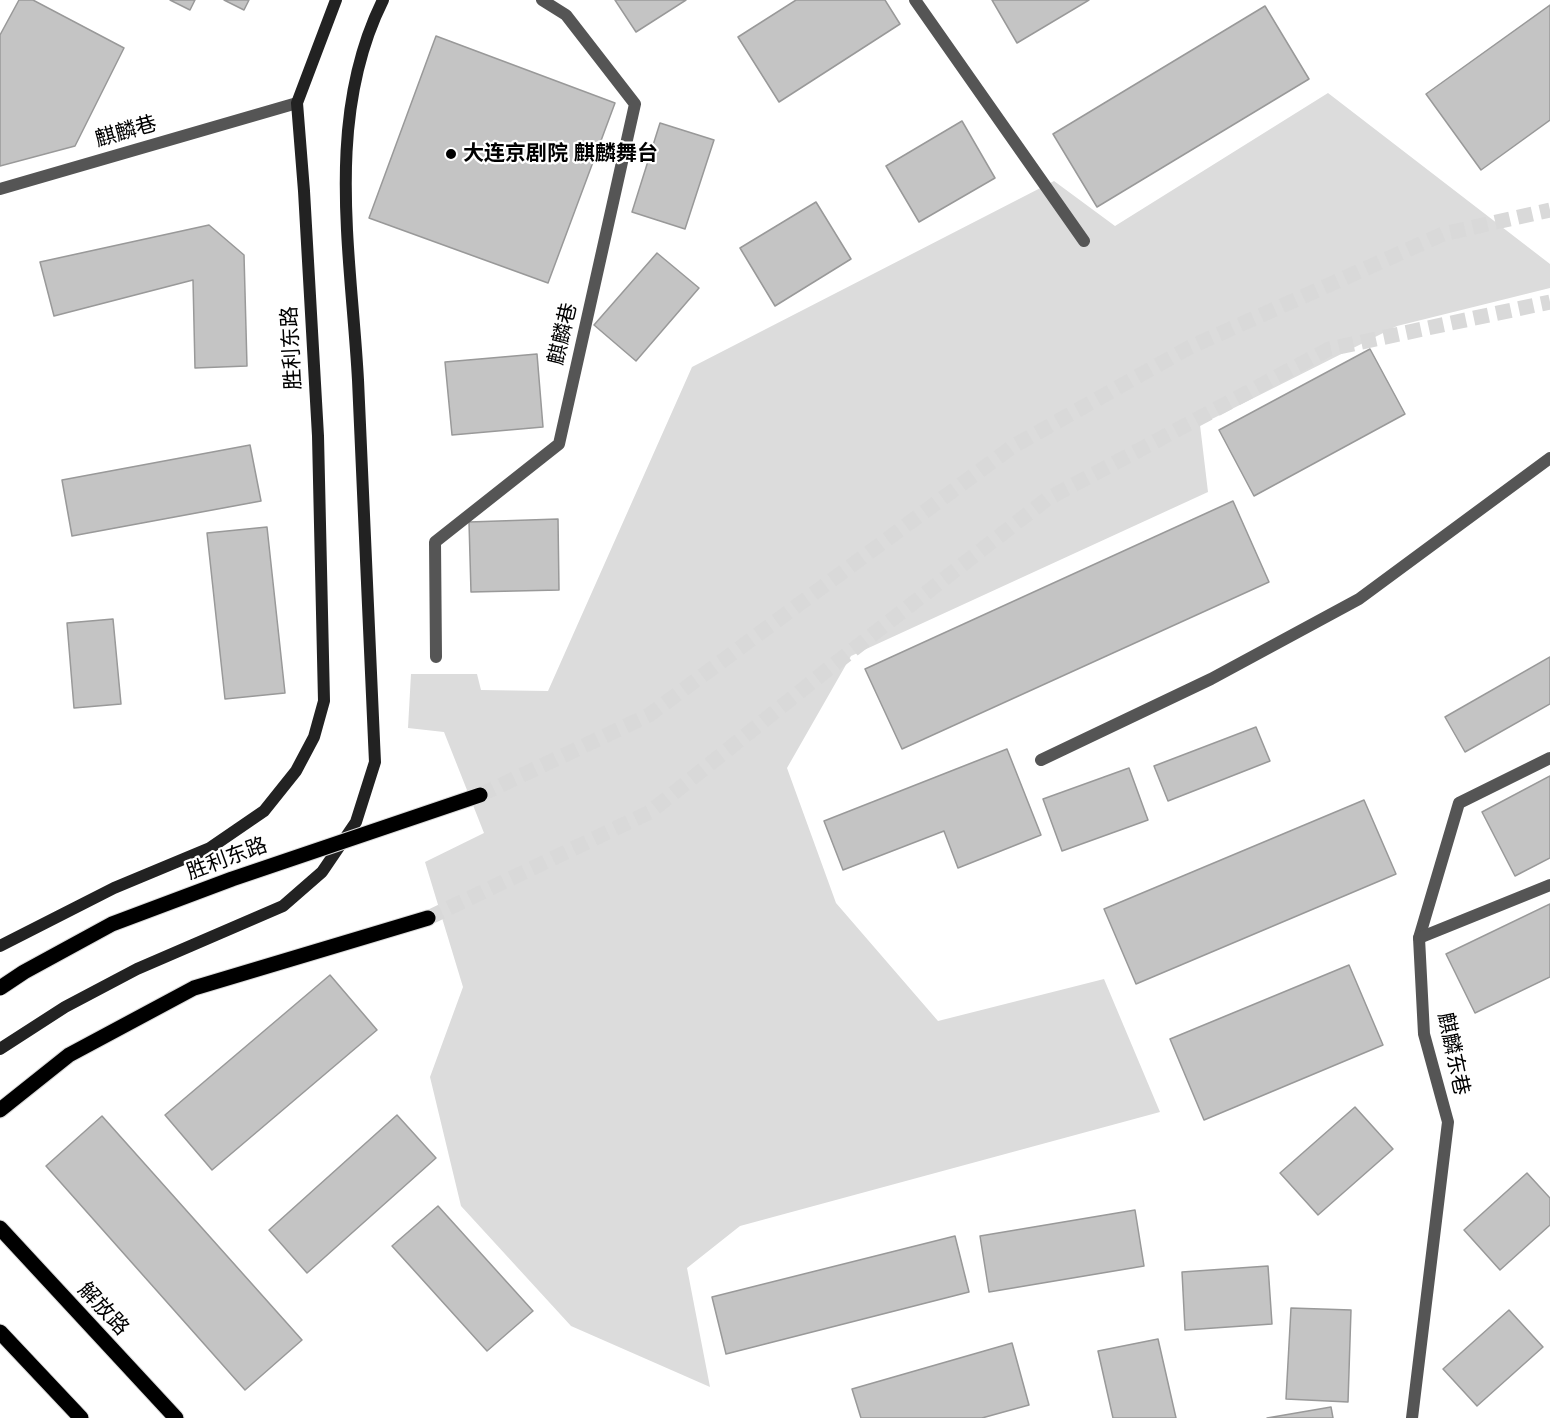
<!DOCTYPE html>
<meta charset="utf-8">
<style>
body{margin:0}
canvas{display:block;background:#fff}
</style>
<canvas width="1550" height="1418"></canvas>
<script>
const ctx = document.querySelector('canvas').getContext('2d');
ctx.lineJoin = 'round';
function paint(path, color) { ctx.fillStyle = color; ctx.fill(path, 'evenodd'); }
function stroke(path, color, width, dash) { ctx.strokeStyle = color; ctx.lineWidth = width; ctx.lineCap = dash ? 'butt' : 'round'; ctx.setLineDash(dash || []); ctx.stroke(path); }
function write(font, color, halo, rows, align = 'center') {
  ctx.font = font + ' Montserrat,"Noto Sans SC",sans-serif'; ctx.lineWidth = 4.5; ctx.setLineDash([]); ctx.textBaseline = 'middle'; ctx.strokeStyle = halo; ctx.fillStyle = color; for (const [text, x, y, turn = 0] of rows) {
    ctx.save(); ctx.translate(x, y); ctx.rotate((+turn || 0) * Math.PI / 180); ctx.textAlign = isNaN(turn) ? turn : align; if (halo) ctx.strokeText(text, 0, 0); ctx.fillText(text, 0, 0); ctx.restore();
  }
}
paint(new Path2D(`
 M1328,93L1550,264V288L1397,326L1200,425L1208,492L851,656L787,768L836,903L938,1021L1104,979L1160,1112L740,1226L687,1268L710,1387L571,1326L461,1206L430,1077L463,987L425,862L484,833L444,732L408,728L411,674H477L481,690L548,691L692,367L1054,181L1115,226Z`), '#dcdcdc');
const building = new Path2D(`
 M19,0H33L124,48L75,146L0,166V35Z
 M170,0H195L190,10Z
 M224,0H249L244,10Z
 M615,0H686L636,32Z
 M796,0H885L900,24L779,102L738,37Z
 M992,0H1089L1017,43Z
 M1550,5V120L1481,170L1426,94Z
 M1265,6L1309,79L1097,207L1053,134Z
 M436,36L615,103L548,283L369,218Z
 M962,121L995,178L919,222L886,166Z
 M660,123L714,140L685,229L632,212Z
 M816,202L851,259L775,306L740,248Z
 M209,225L244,255L247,366L195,368L193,280L54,316L40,262Z
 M657,253L699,288L636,361L594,325Z
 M1370,349L1405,414L1254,496L1219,430Z
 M537,354L543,427L452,435L445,362Z
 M250,445L261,501L72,536L62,480Z
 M1233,501L1269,582L902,749L865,669Z
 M558,519L559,590L471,592L469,522Z
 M267,527L285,693L225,699L207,533Z
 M113,619L121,704L74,708L67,623Z
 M1550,657V704L1465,752L1445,717Z
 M1256,727L1270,761L1168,801L1154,766Z
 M1007,749L1041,835L958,868L944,831L843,870L824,821Z
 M1129,768L1148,820L1062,851L1043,799Z
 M1550,776V858L1515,876L1482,812Z
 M1364,800L1396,874L1136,984L1104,909Z
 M1550,904V977L1475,1013L1446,954Z
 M1349,965L1383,1045L1204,1120L1170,1039Z
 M330,975L377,1030L212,1170L165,1115Z
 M1355,1107L1393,1149L1318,1215L1280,1173Z
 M397,1115L436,1158L307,1273L269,1230Z
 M102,1116L302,1340L245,1390L46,1166Z
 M1527,1173L1550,1198V1225L1500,1270L1464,1230Z
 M438,1206L533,1311L487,1351L392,1246Z
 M1135,1210L1144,1266L989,1292L980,1236Z
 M955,1236L969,1292L726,1354L712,1297Z
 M1268,1266L1272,1324L1185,1330L1182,1272Z
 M1291,1308L1351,1310L1348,1402L1286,1399Z
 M1509,1310L1543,1347L1477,1406L1443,1369Z
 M1158,1339L1176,1418H1113L1098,1351Z
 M1012,1343L1029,1405L982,1418H861L852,1389Z
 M1331,1407L1333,1418H1267Z`);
paint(building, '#c4c4c4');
stroke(building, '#999', 1.5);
stroke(new Path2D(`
 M480,795L649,715L1012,447L1190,347L1443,234L1550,210
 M428,918L650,812L832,666L1047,499L1329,349L1550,302`), '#d9d9d9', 15, [15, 8]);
const primary = new Path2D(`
 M0,1110L69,1055L194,988L428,918
 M0,1228L176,1418
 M0,1332L81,1418`);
stroke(primary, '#dbdbdb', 17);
stroke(new Path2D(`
 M1412,1418L1448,1122L1424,1034L1419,938L1459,803L1550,758`), '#555', 12);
stroke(new Path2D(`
 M915,0L1084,241
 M0,189L297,103
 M436,657L435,542L559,444L635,104L566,15L542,0
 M1041,760L1211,679L1359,599L1550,458
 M1419,938L1550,885`), '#555', 12);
stroke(new Path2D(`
 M0,946L114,888L210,848L264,811L296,771L314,737L324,701L318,436L304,191L297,103L336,0
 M0,1049L65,1007L137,969L283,906L322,872L356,822L375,762C369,635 364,508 358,380C351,254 324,118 383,0`), '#222', 12);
stroke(primary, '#000', 15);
const primaryBridge = new Path2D(`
 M0,988L24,972L112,924L232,879L480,795`);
stroke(primaryBridge, '#dbdbdb', 17, []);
stroke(primaryBridge, '#000', 15);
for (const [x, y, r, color] of [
 [451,154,6,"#000"]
]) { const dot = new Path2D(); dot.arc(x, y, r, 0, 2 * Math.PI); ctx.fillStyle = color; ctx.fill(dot); stroke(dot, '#fff', 2); }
write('21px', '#000', '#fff', [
 ["麒麟巷",126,132,-16],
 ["麒麟巷",563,334,-77],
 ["胜利东路",292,348,-93],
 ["胜利东路",227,859,-20],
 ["麒麟东巷",1453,1054,78],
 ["解放路",103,1309,47]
]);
write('bold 21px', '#000', '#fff', [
 ["大连京剧院 麒麟舞台",463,154]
], 'left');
</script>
